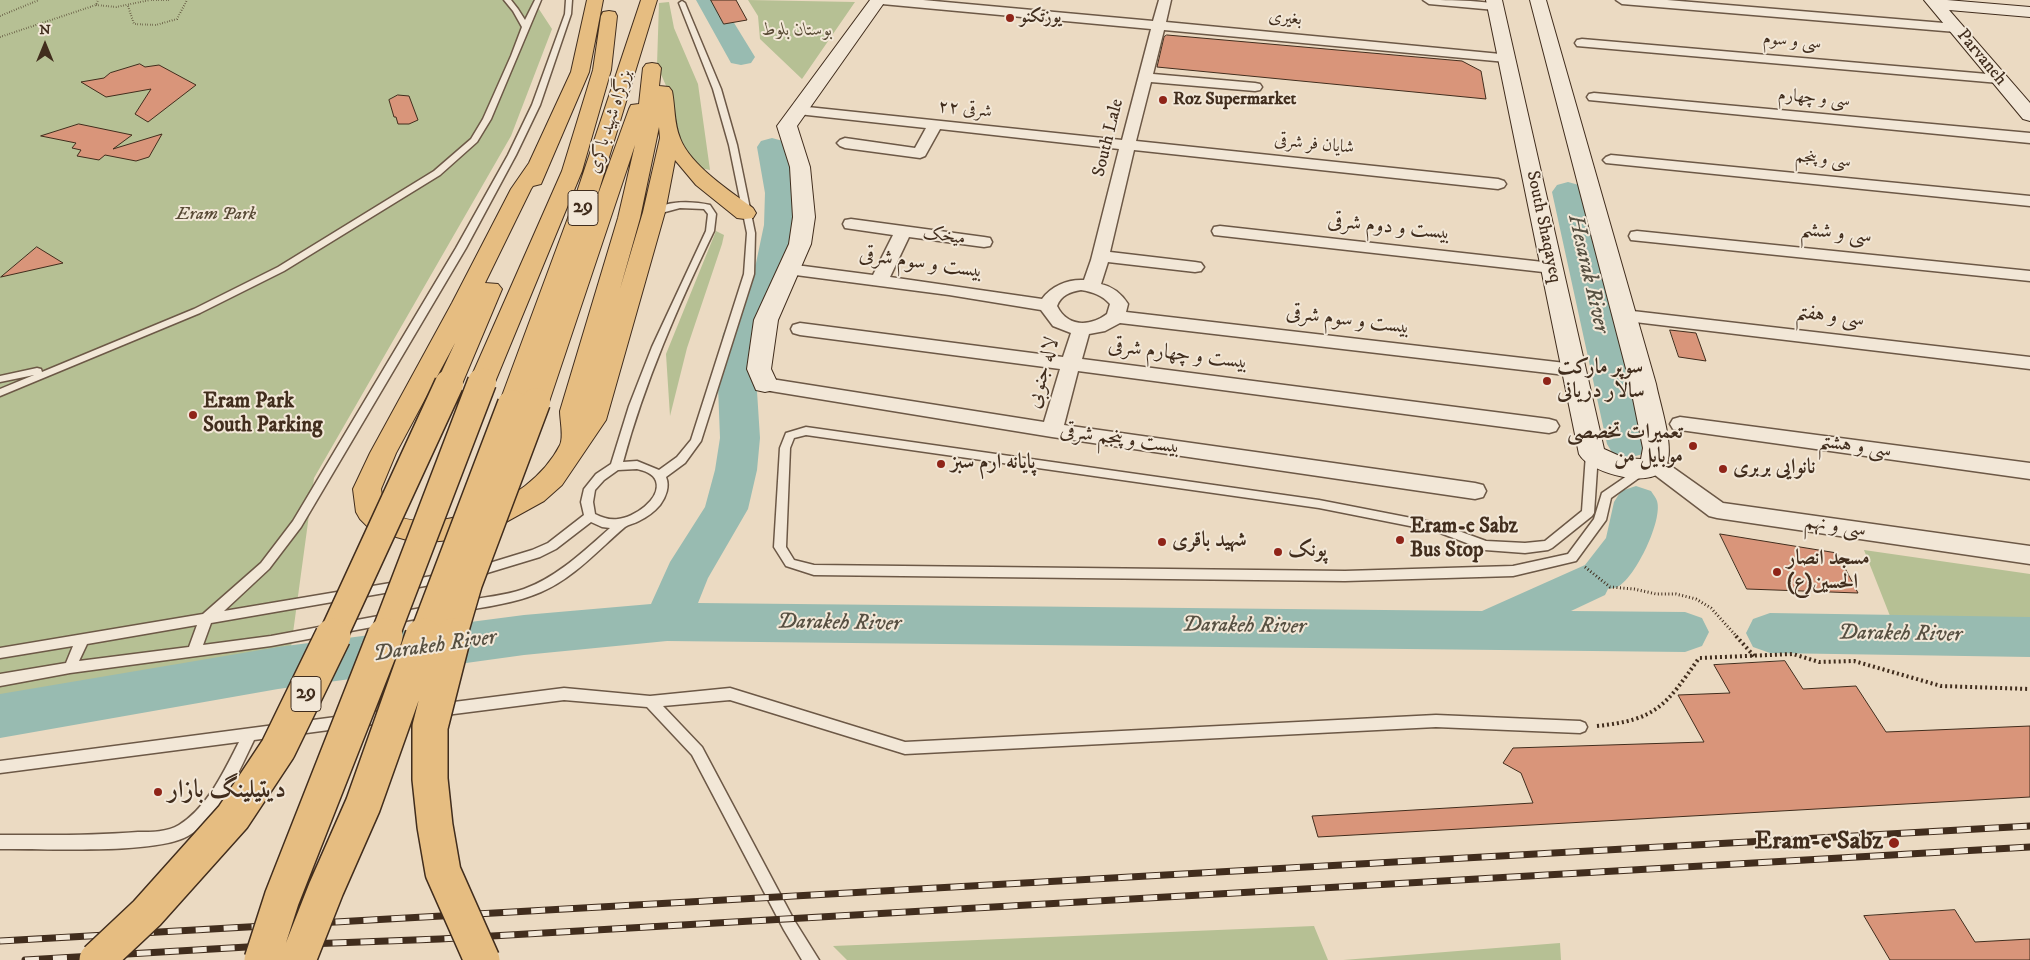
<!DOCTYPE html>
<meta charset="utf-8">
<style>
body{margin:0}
#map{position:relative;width:2030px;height:960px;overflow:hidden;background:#ebdac2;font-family:"IM FELL DW Pica",serif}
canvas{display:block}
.north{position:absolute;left:20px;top:20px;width:50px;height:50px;-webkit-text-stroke:4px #f2e7d7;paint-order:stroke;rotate:0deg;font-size:14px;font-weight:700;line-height:20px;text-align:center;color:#412d1d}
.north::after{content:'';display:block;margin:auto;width:18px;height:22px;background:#412d1d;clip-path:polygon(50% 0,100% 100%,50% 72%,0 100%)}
</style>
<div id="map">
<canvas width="2030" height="960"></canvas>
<div class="north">N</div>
</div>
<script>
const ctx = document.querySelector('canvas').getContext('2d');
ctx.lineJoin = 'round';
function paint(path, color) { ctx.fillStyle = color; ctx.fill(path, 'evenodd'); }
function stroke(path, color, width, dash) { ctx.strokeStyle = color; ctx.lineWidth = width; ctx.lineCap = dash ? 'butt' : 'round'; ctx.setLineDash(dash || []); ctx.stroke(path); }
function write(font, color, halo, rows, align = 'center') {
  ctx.font = font + ' "IM FELL DW Pica",Amiri,serif'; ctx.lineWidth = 4; ctx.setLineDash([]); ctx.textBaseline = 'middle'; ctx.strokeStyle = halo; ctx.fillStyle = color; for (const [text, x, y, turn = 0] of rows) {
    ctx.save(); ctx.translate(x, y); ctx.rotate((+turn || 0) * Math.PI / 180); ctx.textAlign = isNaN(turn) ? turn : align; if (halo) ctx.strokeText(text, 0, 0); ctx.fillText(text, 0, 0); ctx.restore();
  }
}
paint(new Path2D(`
 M0,0H533L552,29L511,136L314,478L290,655L0,700Z
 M748,0L855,2L802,79L760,39L758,16Z
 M669,2L674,28L698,84L710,170L695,167L674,138L667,88L657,65L659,3Z
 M716,231L724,235L722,244L687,348L670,416L666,354Z
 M1864,550L2030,574V623L1892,621Z
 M1314,926L1328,960H847L833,946Z
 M1560,943L1561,960H1343Z`), '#b6c094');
paint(new Path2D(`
 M696,0H720L755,57L751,63L741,65L731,63Z
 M772,138L783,141L787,147L797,193L798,225L790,263L761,334L755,360L760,438L757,470L748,509L708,578L698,603L1482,611L1585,565L1606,538L1614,502L1621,491L1636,486L1651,491C1653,494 1656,498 1657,501C1663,520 1636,576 1619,586C1616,588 1612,588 1608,589L1605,595L1571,611L1685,612L1702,618L1709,632L1702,646L1685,652L667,641L524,655L278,689L0,738V694L278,647L524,615L651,604L670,562L705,507L715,470L720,438L717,360L723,334L756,263L764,225L765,193L757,147L761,141Z
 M1568,182L1579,185L1584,192L1649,444L1643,454L1628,458L1613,454L1607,444L1552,192L1557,185Z
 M1770,613L2030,617V657L1770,653L1753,647L1746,633L1753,619Z`), '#98bbb1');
const building = new Path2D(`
 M711,0H736L747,20L724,24Z
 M1167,35L1462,61L1481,71L1486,99L1157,67L1164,37Z
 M140,64L145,67L159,65L196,85L148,122L135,114L151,89L106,97L81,82L104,78L110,73Z
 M398,95L409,96L418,120L409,124H398L396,117H394L389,100Z
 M79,124L132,135L113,149L162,134L149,157L136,161L105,155L99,160L77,156L81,150L72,148L76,143L41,136Z
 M37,247L63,263L1,277Z
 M1670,330L1696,333L1706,361L1679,357Z
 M1720,534L1837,553L1858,593L1747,589Z
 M1785,661L1803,689L1856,686L1886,732L2030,726V797L1318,837L1312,816L1533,803L1521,773L1503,763L1513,748L1704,742L1678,695L1730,693L1714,665Z
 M1955,910L1975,942L2030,939V960H1890L1864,916Z`);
paint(building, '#d9957a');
stroke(building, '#412d1d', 1);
const lane = new Path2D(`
 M504,0H511L518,9L525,20L535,0H541L491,119L477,142L440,175L284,271L200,313L0,396V389L34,375L0,382V376L37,368L41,369L42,372L194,309L278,267L434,171L471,139L483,119L511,56L522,27L513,11Z
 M566,0H572L571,14L540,105L516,155L466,248L301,527L269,569L224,611L444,574L448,576L450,579L448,582L211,623L203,645L271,636L432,606L436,607L438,611L436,615L271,646L70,673L0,686V674L66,663L73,646L0,658V648L203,614L261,563L293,521L456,248L508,155L532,105L565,14ZM197,625L189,647L79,661L87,644Z
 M682,1L685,3L721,89L737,145L755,233L754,274L701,441L685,463L666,477C670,486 666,497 660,505C654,512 647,517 639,521C634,524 629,524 625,527C598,550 574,578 541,592C516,603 489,606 463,611L459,610L457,606L459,602L463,601C483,597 505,596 524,589C557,577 584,551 610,528L602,527L591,522L556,549L540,557L474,577L470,575L468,572L470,569L532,550L548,543L584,515L581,502L584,489L596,474L611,464L629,406L652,347L706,231L708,214L704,209L680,208L654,215L650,212C665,200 692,201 710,205L716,214L714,231C678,306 645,381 623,462L637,461L659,470L677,457L691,440L744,274L747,233L729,145L713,89L679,3ZM637,469C644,471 653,473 656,481C662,499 633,518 618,519C609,520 603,518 595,514L593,502L595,490L604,480L618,470Z
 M806,427L1319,500L1437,523L1486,541L1525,543L1545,541L1582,511L1586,454L1592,450L1598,454L1594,513L1592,516L1552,548L1548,550L1525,553L1485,550L1435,531L1319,508L806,435L794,438L790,448L786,547L794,560L814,565L1345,571L1513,566L1568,554L1594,519L1602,493L1640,467L1644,466L1650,470L1611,498L1606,520L1576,561L1513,576L1345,581L814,575L786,566L774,547L780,448L786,433Z
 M564,688L650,696L730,688L905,742L1436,715L1580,721L1585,723L1587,727L1585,731L1580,733L1436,727L905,754L730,700L663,706L702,747L794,920L819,960H802L784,930L692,755L647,707L564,700L438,716L433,714L431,710L433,706L438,704Z
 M389,710L394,712L396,716L394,720L389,722L254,740C239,771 220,817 188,836C155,855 42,848 0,849V835C46,835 92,836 138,832C151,832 168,832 179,825C208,807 224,771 239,742L0,773V761Z`);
const street = new Path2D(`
 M876,0H923L1153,21L1159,0H1171L1166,22L1511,55L1513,58L1511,61L1506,62L1164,30L1153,74L1255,83L1260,84L1262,87L1260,90L1255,91L1151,82L1136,141L1498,179L1504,181L1506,184L1504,187L1498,189L1134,150L1110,252L1195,262L1201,263L1204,267L1201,271L1195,272L1108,262L1101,284C1113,287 1121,293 1128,304L1126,312L1574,364L1581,366L1584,370L1581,374L1574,376L1120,323L1105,331L1089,334L1082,359L1549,419L1556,421L1559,426L1556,431L1549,433L1078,371L1064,425L1475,483L1483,485L1486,491L1483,497L1475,499L1052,437L758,389L755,384L758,379L765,378L1044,422L1060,369L800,335L793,333L791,329L793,325L800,323L1063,357L1071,333L1053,326L1041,310L949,295L788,274L782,273L779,269L782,265L788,264L873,275L893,235L845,228L843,224L845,220L851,219L984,237L990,238L992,242L990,246L984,247L909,237L890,277L1042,299C1051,286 1068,279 1084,280L1091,260L1119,149L940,129L925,156L920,158L845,148L840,146L837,143L840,140L845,138L915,148L926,128L798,114L793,113L791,110L793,107L798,106L1122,140L1151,29L882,4ZM1081,290C1093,292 1102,295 1110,304L1107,314C1090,327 1067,327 1057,306C1061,295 1070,292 1081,290Z
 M1423,0C1438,0 1492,0 1501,6L1495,10L1429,4Z
 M1616,0H1667L1956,24L1963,28L1956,32L1622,4Z
 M1582,39L1999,75L2006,79L1999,83L1577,46L1575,43L1577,40Z
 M1594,93L2030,133V143L1589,100L1587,97L1589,94Z
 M1611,155L2030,196V206L1606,163L1603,160L1606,157Z
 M1220,226L1552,263L1558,264L1561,268L1558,272L1552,273L1214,235L1212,231L1214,227Z
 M1637,231L2030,271V281L1631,240L1629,236L1631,232Z
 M1624,310L2030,357V369L1618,320L1615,316L1618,312Z
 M1680,417L2030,463V479L1673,429L1670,424L1673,419Z
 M1654,457L1661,459L1723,503L2030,546V564L1717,518L1709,516L1647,469L1644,464L1647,459Z`);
const secondary = new Path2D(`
 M870,0H886L797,126L810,167L815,217L811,244L778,320L771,369L778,384L774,390L765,392L756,390L747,369L754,320L789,244L793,217L790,167L777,126Z
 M1486,0H1502L1604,449L1624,458L1641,459L1643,448L1630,384L1530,0H1546L1656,384C1660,405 1674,445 1667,464C1658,492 1590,474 1579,454Z
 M1924,0H1947L2030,7V17L1949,10L2030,103V121L2023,119Z`);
const highway = new Path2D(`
 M587,0H603L589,72L541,184L533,186L531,189L485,283L498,284L502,289L462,384L458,390L449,392L440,390L436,384L455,343L396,453L381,489L384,508C418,538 494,510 525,486C539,475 552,461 560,445C564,437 560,420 560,411L618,218L635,145L549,402L545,408L536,411L527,408L525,404L521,410L512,413L503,410L499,404L572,207L641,0H657L595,203L629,109L631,105L639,104L643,68L646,64L652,63L658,64L661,68L659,86L669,87L672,91C675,106 674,124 680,138C690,165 730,191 753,208L756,213L753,218L745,219L737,218L696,185L675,160L665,212L606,420L562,485L544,501L506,522L461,539L418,543L371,530L360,519L356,512L353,489L370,453L452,303L511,189L529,163L571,72ZM659,127L660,138L643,212L620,289L640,218Z
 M609,11L615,12L617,16L611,70L582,171L495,382L491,388L482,390L473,388L469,382L562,171L593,70L601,16L603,12Z`);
stroke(lane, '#6c5846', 3);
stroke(street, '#6c5846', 3);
stroke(secondary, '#412d1d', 2);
stroke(highway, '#412d1d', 2);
stroke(new Path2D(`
 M151,0H171
 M96,5L116,7L150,0
 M128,6L134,24L156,25L177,19L187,0
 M0,16L39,0
 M0,37L96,5L98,0`), '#412d1d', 2, [0.5, 2]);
stroke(new Path2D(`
 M1585,567L1610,587L1634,589L1656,594H1676L1696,599L1711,608L1738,638`), '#412d1d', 3, [1, 2.5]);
stroke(new Path2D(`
 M1736,636L1754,656
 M1597,726C1657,720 1666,705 1699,658L1793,654L1819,662L1854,661L1941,686L2030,689`), '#412d1d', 4, [2, 3]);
paint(lane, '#f2e7d7');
paint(street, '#f2e7d7');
paint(secondary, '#f2e7d7');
paint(highway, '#e6bd81');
const rail = new Path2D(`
 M0,941L2030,826
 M25,960L281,945L440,939L2030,847`);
stroke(rail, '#412d1d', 7);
stroke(rail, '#f2e7d7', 5, [14]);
const highwayBridgeFar1 = new Path2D(`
 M332,638L449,384
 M384,638L482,382
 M423,638L512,404
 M452,638L468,583L536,402`);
const highwayBridge = new Path2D(`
 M453,636L430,727V779L435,826L443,872L482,960
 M97,960L147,913L233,817L278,749L333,636
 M262,960L282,898L385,636
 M298,960L326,889L363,805L423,636`);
stroke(highwayBridgeFar1, '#412d1d', 31, []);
stroke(highwayBridge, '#412d1d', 38, []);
stroke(highwayBridgeFar1, '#e6bd81', 28);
stroke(highwayBridge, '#e6bd81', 35);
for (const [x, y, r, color] of [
 [1010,18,5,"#8f2418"],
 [1163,100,5,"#8f2418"],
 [1547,381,5,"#8f2418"],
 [193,415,5,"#8f2418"],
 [1693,446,5,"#8f2418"],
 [941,464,5,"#8f2418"],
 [1723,469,5,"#8f2418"],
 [1400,540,5,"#8f2418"],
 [1162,542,5,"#8f2418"],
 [1278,552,5,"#8f2418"],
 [1777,572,5,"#8f2418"],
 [158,792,5,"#8f2418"],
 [1894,843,6,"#8f2418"]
]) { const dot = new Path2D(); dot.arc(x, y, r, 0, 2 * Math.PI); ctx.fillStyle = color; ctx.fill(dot); stroke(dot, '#f2e7d7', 2); }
write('bold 18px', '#412d1d', '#f2e7d7', [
 ["یوزتکنو",1020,18],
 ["Roz Supermarket",1173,100]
], 'left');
write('18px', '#412d1d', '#f2e7d7', [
 ["بغیری",1285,19,5],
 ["سی و سوم",1792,42,5],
 ["Parvaneh",1981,58,50],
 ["سی و چهارم",1814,99,5],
 ["۲۲ شرقی",965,110,6],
 ["بزرگراه شهید باکری",611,122,-72],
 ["South Lale",1109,138,-76],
 ["شایان فر شرقی",1314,145,6],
 ["سی و پنجم",1823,160,6],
 ["South Shaqayeq",1543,227,78],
 ["میخک",944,237,8]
]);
write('italic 18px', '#584a35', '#f2e7d7', [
 ["بوستان بلوط",797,31],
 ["Eram Park",216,215]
]);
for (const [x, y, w] of [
 [583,208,30],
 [306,694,30]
]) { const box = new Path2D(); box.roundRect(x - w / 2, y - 17.5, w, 35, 4); ctx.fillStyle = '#f2e7d7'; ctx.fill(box); stroke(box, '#412d1d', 1); }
write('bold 20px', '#412d1d', null, [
 ["29",583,208],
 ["29",306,694]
]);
write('21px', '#412d1d', '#f2e7d7', [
 ["بیست و دوم شرقی",1389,228,6],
 ["سی و ششم",1836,234,6],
 ["بیست و سوم شرقی",921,264,8],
 ["سی و هفتم",1830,317,7],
 ["بیست و سوم شرقی",1348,321,7],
 ["بیست و چهارم شرقی",1178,355,7],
 ["لاله جنوبی",1044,373,-74],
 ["بیست و پنجم شرقی",1120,440,8],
 ["سی و هشتم",1855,447,8],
 ["سی و نهم",1835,527,8]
]);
write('bold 21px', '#412d1d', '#f2e7d7', [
 ["سوپر مارکت",1557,369],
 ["سالار دریانی",1557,393],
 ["Eram Park",203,403],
 ["South Parking",203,427],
 ["تعمیرات تخصصی",1683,434,"right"],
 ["موبایل من",1683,458,"right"],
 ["پایانه ارم سبز",951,464],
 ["نانوایی بربری",1733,469],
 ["Eram-e Sabz",1410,528],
 ["Bus Stop",1410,552],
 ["شهید باقری",1172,542],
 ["پونک",1288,552],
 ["مسجد انصار",1787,560],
 ["الحسین(ع)",1787,584]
], 'left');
write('italic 22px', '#575042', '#f2e7d7', [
 ["Hesarak River",1587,274,77],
 ["Darakeh River",839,624,1],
 ["Darakeh River",1244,627,1],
 ["Darakeh River",1900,635,1],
 ["Darakeh River",435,647,-8]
]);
write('bold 25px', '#412d1d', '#f2e7d7', [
 ["دیتیلینگ بازار",168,792],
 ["Eram-e Sabz",1883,843,"right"]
], 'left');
</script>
